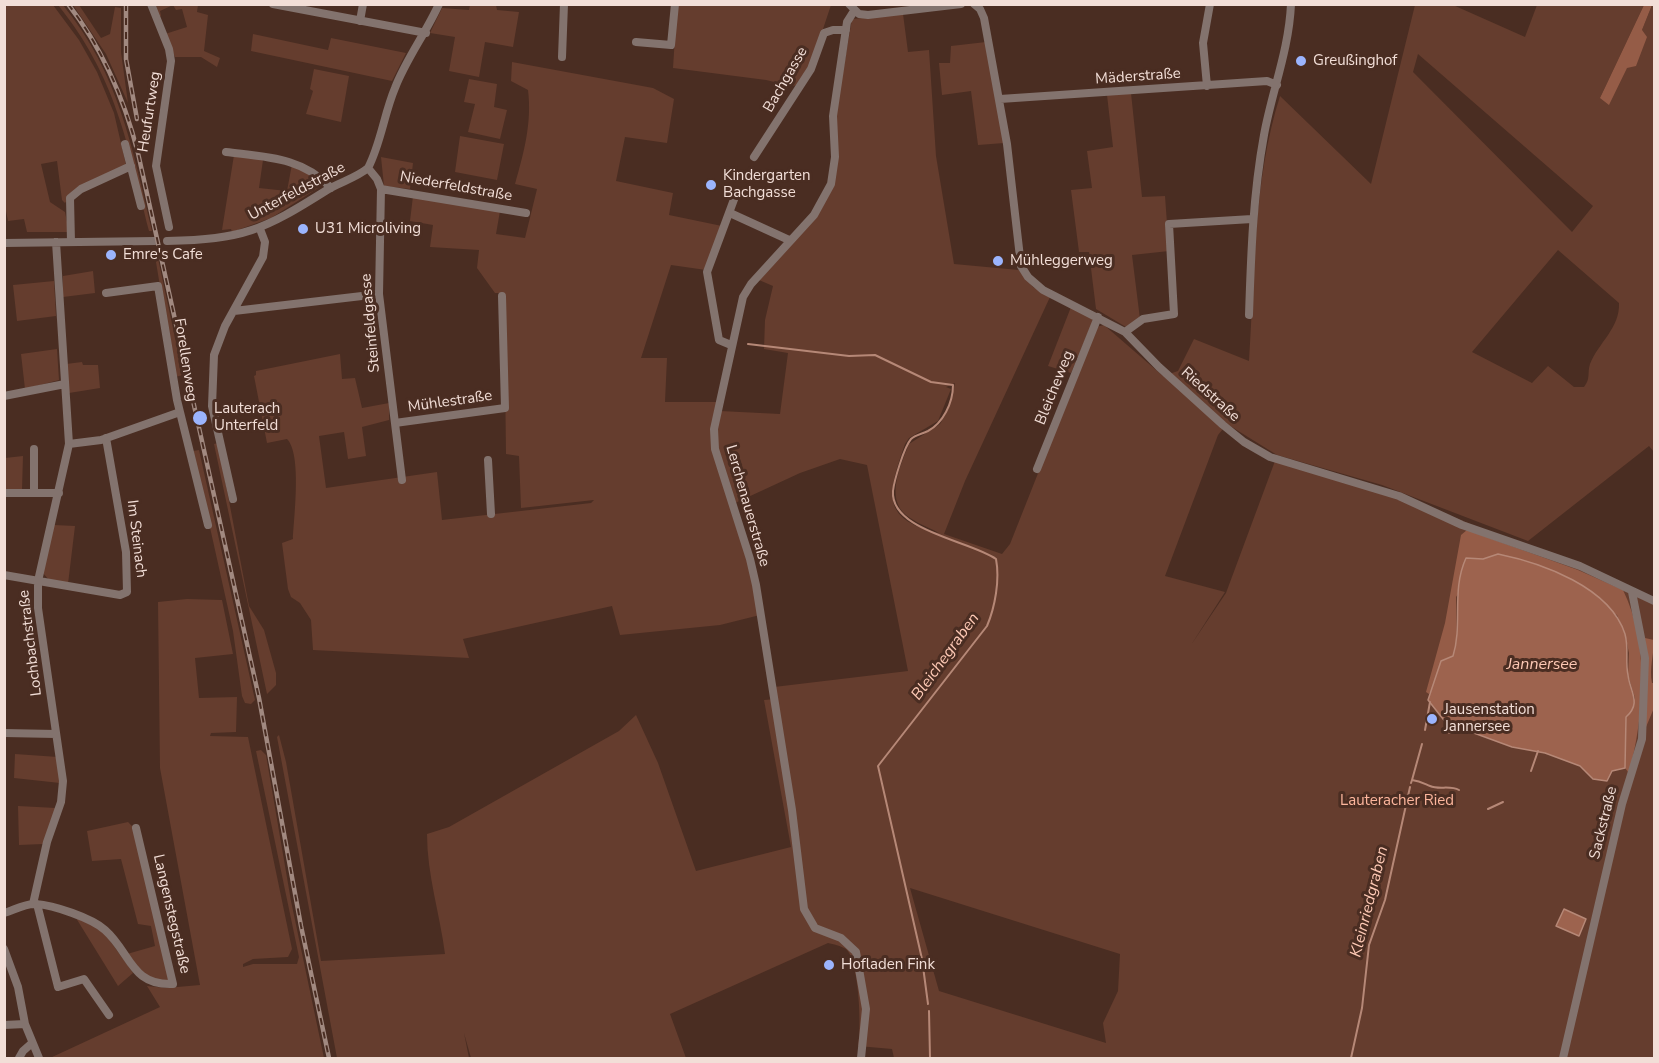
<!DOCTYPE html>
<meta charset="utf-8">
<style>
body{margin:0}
#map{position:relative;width:1659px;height:1063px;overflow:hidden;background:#4a2d22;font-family:"Nunito Sans",sans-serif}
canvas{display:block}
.frame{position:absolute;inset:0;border:6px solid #f2ded7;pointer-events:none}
</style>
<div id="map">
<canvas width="1659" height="1063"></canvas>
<div class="frame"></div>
</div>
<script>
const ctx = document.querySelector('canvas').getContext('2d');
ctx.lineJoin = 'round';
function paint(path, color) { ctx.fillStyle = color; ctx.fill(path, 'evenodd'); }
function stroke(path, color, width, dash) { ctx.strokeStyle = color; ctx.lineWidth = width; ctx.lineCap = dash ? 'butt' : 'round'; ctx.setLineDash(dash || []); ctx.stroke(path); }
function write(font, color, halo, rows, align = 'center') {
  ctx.font = font + ' "Nunito Sans",sans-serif'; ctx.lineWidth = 6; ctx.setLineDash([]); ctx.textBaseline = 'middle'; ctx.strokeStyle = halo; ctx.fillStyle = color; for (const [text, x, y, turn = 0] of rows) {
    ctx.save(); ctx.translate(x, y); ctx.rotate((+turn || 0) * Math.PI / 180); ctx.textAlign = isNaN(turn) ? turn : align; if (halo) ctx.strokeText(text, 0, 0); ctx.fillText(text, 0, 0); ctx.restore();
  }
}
paint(new Path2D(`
 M4,5H53L79,40L97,72L114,113L126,165L73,192L65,203L62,200L57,161L41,164L50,202L65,212L69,232H27L24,219L8,221L4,201Z
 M58,5H63C119,74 132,147 152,231H149C127,142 116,77 58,5Z
 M73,5H79L101,38L110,34L115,7L121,8V52L128,103L106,54Z
 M152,5H198L197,12L208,15L204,51L220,58L217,67L201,57H175L165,34L187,27L182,9L176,10L173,5L160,11L161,16L158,17Z
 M496,5L497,10L519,12L513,47L485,42L479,77L449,71L455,37L430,33L442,8L469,10L470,5Z
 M677,5H831L814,56L799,85L791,86L766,80L673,68Z
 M1415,5H1453L1525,37L1537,5H1644L1600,98L1642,30L1652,5H1654V452L1649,446L1528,541L1382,485L1277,455L1227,424L1218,435L1165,576L1225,592L1191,645L1226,593L1275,461L1381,487L1654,600V1058H894L892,1049L858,1046C862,1029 859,960 846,949C841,946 833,944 828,943L670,1014L686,1058H471L464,1033L469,1058H337L277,737L279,735L286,762L321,961L445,954C440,914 427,875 427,834L449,827L619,731L636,715L658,763L696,871L791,847L764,700L776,699L774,687L908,671L867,465L840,459L800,473L733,504L756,568L764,614L720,625L620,635L612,606L463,639L469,658L313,650L311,620L300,603L291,597L288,589L282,543L293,539C294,517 302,454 287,439L267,443L254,376L256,375V371L340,354L342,379L355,378L362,408L389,403V420L362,427L366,456L348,459L344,432L319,436L326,488L437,472L442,520L591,503L594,500L521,508L519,456L506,454L504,293H495L477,268L479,250L430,247L433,225L410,221L413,196L500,211L496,234L525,238L537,189L515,184C524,152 532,123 528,90L511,81L512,62L653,88L674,99L667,143L625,137L616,181L673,193L669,215L722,226L706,270L671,265L641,358H667L665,402H718L720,411L780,414L788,353L764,349L765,320L773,286L759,280L801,232L837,168L835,118L852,19L903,14L908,52L929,50L936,156L954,264L1019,270L1033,287L1050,297L965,481L944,534L1002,554L1010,544L1096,327L1104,325L1163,376L1178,371L1194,339L1249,361C1255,273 1253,181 1280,96L1371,184ZM1418,54L1593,206L1572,232L1413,72ZM1558,250L1619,303C1620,328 1599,342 1590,364C1587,373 1591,378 1584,387H1574L1548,366L1532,383L1472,352ZM955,383L948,410L940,424L909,444C901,464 885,498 906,515C916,523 928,527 939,533C878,519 889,491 905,444L909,438L938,421L951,389L946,387ZM910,888L1120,954L1118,991L1103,1023L1106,1043L939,991Z
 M253,34L328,50L331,38L406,53L392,81L251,51Z
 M986,42L1004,143L978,145L971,91L942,95L939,63H950L951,46Z
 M314,69L349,76L341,122L306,114L313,91L310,89Z
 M469,79L497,84L494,107L507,110L500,139L468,132L475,104L464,102Z
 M1131,93L1142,197L1165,196L1169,251L1132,255L1140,319L1126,327L1096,309L1089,252H1079L1071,190L1092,188L1087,151L1113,147L1107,95Z
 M460,136L504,144L497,180L455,172Z
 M234,155L263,160L259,188L287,191L292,164L303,168L323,185L271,218L232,232L231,229L222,230Z
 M381,157L413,163L410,189L384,186Z
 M156,249L183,375L175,377L154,250Z
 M93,271L95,293L63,297V276Z
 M54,281L56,316L17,321L13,285Z
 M1071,307L1092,317L1093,321L1071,373L1048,366Z
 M57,349L59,380L25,389L21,354Z
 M82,362L83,365H98L100,388L69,393L66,364Z
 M218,443L249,606L264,630L276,673V685L267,694L214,444Z
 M199,450L255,700L251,704L245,703L242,696L233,631L193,451Z
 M23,456L22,490L5,491V458Z
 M54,525L75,526L68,584L49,580L43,573Z
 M187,599L222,600L233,654L195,658L199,698L237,697L236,732L211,733L210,736L248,737L292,949L288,957L253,959L243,964V967L253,964H297L299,957L256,751L261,750L266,755L291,901L324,1058H50L160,1007L147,986L166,988L200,985L160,768L158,602Z
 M15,754L58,757L60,783L14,778Z
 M18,806L56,808L43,844L19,845Z
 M128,822L133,827L169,981L157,982L139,969L127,954L155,946L151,926L138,924L121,859L92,861L87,831Z
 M76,918L101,928L133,973L118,986Z`), '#653d2e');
paint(new Path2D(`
 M1644,5H1652L1642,30L1647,37L1636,66L1627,68L1609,105L1600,98Z
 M1467,530L1578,570L1623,590C1650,645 1644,716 1629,773L1625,768L1626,717L1635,698L1628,675L1629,653L1625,634L1617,615L1498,554L1483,559L1456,597L1457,643L1453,656L1441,661L1437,680L1429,694L1426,692L1445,623L1461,535Z
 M1645,638L1654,640C1654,655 1649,668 1652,683H1654V708L1646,727Z`), '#955c47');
const water = new Path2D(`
 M1498,554C1542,563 1610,587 1625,634C1629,649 1625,661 1628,675C1630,692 1642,703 1626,717L1625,768L1612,771L1607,781L1593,779L1580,766L1545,753L1512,747L1463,729L1449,733L1447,724L1428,700L1441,661L1453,656C1463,624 1451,591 1466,558L1483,559Z
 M1564,909L1586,919L1579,936L1556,926Z`);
paint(water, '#9d634e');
stroke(water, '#b68877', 1.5);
stroke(new Path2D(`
 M748,344L849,356L875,355L931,382L953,385C953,403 943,423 928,431C922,434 915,435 911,439C904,447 894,481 893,491C890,531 971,541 996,559C1000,580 995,607 987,626L878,766L922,959L928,1004
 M1425,730L1430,702
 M1531,771L1538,751
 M1412,780L1422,744
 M1411,783L1412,780C1420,781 1423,783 1430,786C1439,790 1450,785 1459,790
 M1488,809L1503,802
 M929,1011L930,1058
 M1351,1058L1362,1008L1369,945L1385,900L1410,787`), '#b68877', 2);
stroke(new Path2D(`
 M151,4L169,49L171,61L156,166L169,227
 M273,4L426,33
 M849,4L859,14L868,15L961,4
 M974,4L980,9L984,18L1007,144L1021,266L1028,277L1043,290L1125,332L1159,367L1223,425L1244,442L1270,457L1399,496L1462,525L1580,566L1654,601
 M854,11L847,22L833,116L835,157L831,184L814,215L751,284L743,297L714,429L715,449L750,559L756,585L792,810L804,909L815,928L841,938L856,952L866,1009L861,1058
 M360,21L363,4
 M636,42L671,45L675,4
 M562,57L564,4
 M1207,86L1203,43L1210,4
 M1000,99L1267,81L1277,85
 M125,144L141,206
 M226,152C265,157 303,157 331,188
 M754,157L811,69L824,33L833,30H846
 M368,168L377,179L381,189L379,294L402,480
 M381,189L526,213
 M730,213L789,240
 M167,241C244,239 262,231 327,190C340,182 356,178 368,168C381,143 384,114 395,88C406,59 426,33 439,4
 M71,242L70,198L81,189L131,166
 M4,243L155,241
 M106,293L158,286L177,400L208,525
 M234,311L379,294
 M1249,315C1251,254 1253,195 1264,135C1272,91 1289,50 1291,4
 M1125,332L1143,319L1174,314L1169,224L1252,219
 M731,345L719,340L707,272L736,194
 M4,396L65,384
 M395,423L505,408L502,296
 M69,444L101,440L180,412
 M488,460L491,514
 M1037,469L1098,317
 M34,491V449
 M4,493H59
 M233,499L212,406L214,355L225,326L263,257L265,242L260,229
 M4,575L120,595L127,592L126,552L106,438
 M4,733L56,734
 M33,904L47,842L61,802L63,781L38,608V581L69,444L56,242
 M37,904L58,987L84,979L109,1015
 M4,913C14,910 26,903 36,904C53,905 92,918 105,930C131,953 131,986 173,984L136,828
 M4,949L18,987L25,1024L39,1058
 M4,1025L25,1024
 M19,1058L23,1051L31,1044
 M1563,1058L1622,804L1642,739L1645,658L1632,592`), '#83736e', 8);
const rail = new Path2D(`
 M68,4C103,49 124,98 138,153L259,698L301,926L329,1058
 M126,4V59L137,119`);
stroke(rail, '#a18980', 4.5);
stroke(rail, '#4a2d22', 2, [7]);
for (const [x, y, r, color] of [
 [1301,61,6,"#9bb4fd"],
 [711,185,6,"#9bb4fd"],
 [303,229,6,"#9bb4fd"],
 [111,255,6,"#9bb4fd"],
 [998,261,6,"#9bb4fd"],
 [200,418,8,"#9bb4fd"],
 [1432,719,6,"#9bb4fd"],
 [829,965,6,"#9bb4fd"]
]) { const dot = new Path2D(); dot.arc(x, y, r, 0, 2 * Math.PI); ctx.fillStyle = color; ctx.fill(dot); stroke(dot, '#4a2d22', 2); }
write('15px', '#f2ded7', '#4a2d22', [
 ["Greußinghof",1313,61],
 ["Kindergarten",723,176],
 ["Bachgasse",723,193],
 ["U31 Microliving",315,229],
 ["Emre's Cafe",123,255],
 ["Mühleggerweg",1010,261],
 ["Lauterach",214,409],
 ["Unterfeld",214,426],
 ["Jausenstation",1444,710],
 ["Jannersee",1444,727],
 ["Hofladen Fink",841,965]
], 'left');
write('15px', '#f2ded7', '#4a2d22', [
 ["Mäderstraße",1138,77,-4],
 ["Bachgasse",786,80,-60],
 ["Heufurtweg",150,112,-81],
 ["Niederfeldstraße",456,187,10],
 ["Unterfeldstraße",297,192,-28],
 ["Steinfeldgasse",371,323,-95],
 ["Forellenweg",185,360,81],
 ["Bleicheweg",1055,388,-68],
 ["Riedstraße",1210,395,42],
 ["Mühlestraße",450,402,-8],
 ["Lerchenauerstraße",747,506,74],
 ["Im Steinach",136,539,83],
 ["Lochbachstraße",31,643,-97],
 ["Sackstraße",1604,823,-76],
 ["Langenstegstraße",171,914,77]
]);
write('15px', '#fdb69d', '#4a2d22', [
 ["Lauteracher Ried",1397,801]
]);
write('italic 16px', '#fec9b5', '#4a2d22', [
 ["Bleichegraben",946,657,-54],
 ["Jannersee",1542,665],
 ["Kleinriedgraben",1370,902,-76]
]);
</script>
